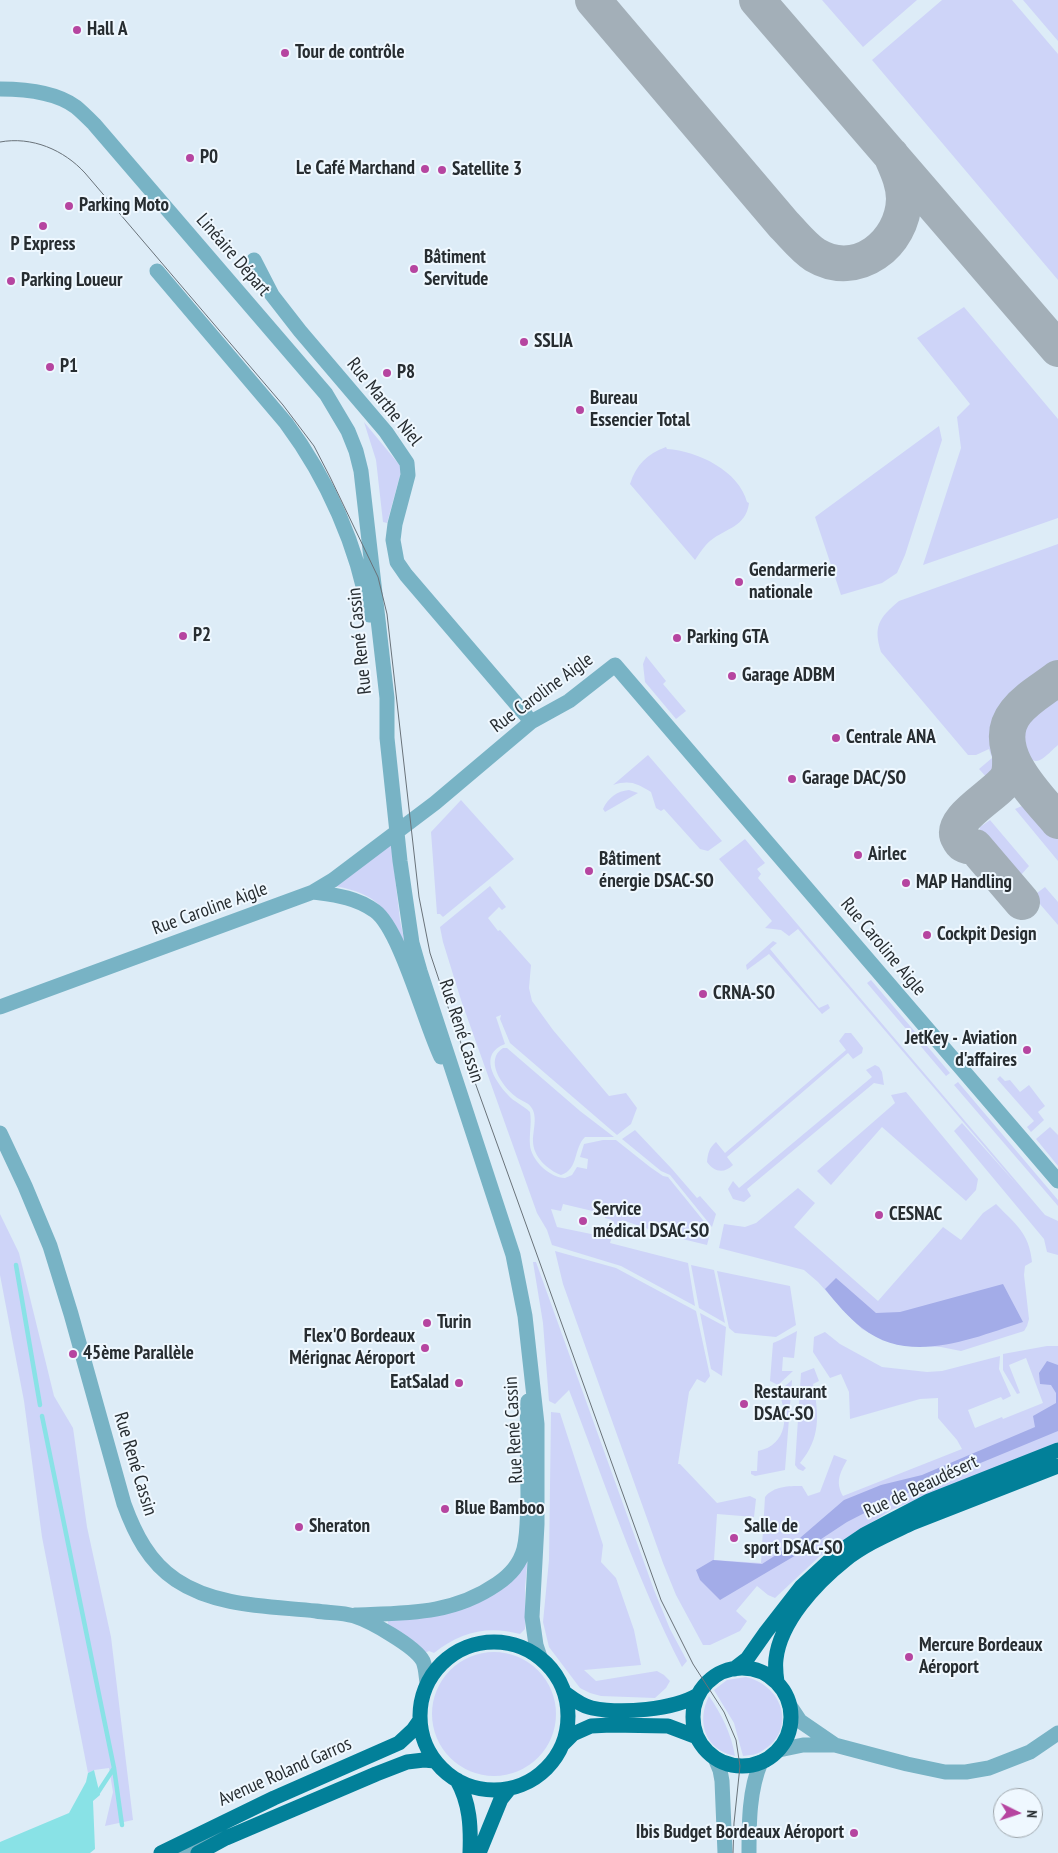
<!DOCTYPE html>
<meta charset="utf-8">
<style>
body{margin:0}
#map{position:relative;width:1058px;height:1853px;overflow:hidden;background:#ddecf7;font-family:"PT Sans Narrow",sans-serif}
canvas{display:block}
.north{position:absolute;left:993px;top:1788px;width:50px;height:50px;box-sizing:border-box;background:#eff8ff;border:1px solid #9fa7ad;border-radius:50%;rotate:94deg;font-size:14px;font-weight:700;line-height:20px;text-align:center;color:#272d31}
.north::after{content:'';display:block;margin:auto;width:18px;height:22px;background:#b645a0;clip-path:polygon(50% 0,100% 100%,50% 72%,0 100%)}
</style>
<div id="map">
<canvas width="1058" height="1853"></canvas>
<div class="north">N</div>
</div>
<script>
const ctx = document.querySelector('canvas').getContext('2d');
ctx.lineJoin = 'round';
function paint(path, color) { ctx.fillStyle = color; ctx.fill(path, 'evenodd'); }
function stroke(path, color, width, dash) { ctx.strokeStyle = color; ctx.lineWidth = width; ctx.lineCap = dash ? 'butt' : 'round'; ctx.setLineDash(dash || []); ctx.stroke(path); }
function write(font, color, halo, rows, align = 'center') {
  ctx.font = font + ' "PT Sans Narrow",sans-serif'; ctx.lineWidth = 4; ctx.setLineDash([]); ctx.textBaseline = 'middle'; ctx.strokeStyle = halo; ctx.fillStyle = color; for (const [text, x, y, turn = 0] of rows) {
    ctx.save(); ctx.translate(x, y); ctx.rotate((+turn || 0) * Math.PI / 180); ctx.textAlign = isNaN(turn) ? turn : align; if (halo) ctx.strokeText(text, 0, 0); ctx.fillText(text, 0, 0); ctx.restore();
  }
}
paint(new Path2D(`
 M822,0H917L863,47Z
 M942,0H1012L1058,54V280L872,60Z
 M1023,0H1058V41Z
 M964,307L1058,419V518L923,565L961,448L957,417L970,404L917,338Z
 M364,422L402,468L387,523L383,522L376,460Z
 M939,426L942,440L905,555L897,573L882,583L841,595L815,517Z
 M666,447L667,449C698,451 739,471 747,502L749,503C746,527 726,528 710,541C704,546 699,554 695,560L630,484C636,465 647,454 666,447Z
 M1058,544V663L1016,694L1002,708L994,730L997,768L989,780L979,769L992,758L989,749L976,755H968L881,652C873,626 879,618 899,601Z
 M646,656L666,681L663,684L686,711L676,719L645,682L643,664Z
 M1058,699V745C1053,749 1046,757 1040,760C1024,767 1019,733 1027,723C1033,715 1049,706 1058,699Z
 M648,755L722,841L708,851L700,849L664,809L661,811L656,808L651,792C636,783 630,780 613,785Z
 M629,790L638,793L605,812L603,809C608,798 617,791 629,790Z
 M461,800L514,859L443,917L440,914H437L431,832Z
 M1024,805H1029L1058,838V861L1015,809Z
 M990,820L1029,866L1020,876L1016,877L980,835V827Z
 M745,839L765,863L757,869L761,874L758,878L1045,1215L1058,1221V1255L1047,1252L1044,1239L954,1131L962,1123L1018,1186L798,929L789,936L781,930L765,928L772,921L719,859Z
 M391,843L400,920L406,948C385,910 382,895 335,886Z
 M490,886L506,907L502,910L499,907L488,918L498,931L500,930L531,965L529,988L532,1001L553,1030L609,1096L626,1093L637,1108L631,1124L617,1135L510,1043L500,1019L501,1015L496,1017L505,1044C478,1054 494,1080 508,1095C514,1102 523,1105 530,1112C532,1123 529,1134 530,1145C531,1160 550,1178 565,1178L572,1175L577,1167L587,1169L588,1159L580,1157L584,1144L603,1140H616L650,1167L663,1176L668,1177L711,1230L707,1245L666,1235L622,1220L619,1226L611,1222L612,1220L605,1218V1214L563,1204L561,1211L551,1209L557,1227L601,1236L606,1228L613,1232L610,1243L688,1263L695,1306L621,1266L552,1245L547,1230L537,1213L461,1000L443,942L440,927Z
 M1045,887L1058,902V925L1033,896Z
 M773,941L777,943L770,949L819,1008L828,1004L830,1008L822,1014L769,954L747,970L746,965Z
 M871,980L950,1073L946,1076L867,983Z
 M845,1033H851L863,1048L862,1053L853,1059L848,1053L727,1157L733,1165C724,1174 714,1172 707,1162C708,1153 709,1148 716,1142L725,1153L846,1050L839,1041Z
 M503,1048H507L580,1111L614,1137H585C573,1149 579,1169 561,1175C548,1170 533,1157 533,1141C533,1130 538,1116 531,1107C528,1102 519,1100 515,1096C502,1086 484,1060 503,1048Z
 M875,1065L879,1067L882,1072L884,1085L874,1083L747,1189L751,1196L744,1202L733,1199L728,1189L733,1181L739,1188L872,1077L866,1070Z
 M1000,1076L1005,1081L1010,1080L1020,1092L1029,1085L1045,1106L1038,1112L1044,1120L1031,1132L1027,1127L1034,1121L997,1079Z
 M958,1082L1058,1200V1206L954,1085Z
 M906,1092L978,1179L976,1190L966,1201L882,1127L831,1185L817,1171L895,1103L891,1095Z
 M1050,1127L1058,1135V1166L1036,1139Z
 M635,1130L672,1169L697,1198L700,1196L716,1214L712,1227L670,1175L661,1171L622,1139Z
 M798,1188L815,1203L794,1227L878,1301L943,1227L961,1240L983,1213L996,1204C1015,1224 1029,1232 1032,1262L1025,1266L1024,1275L1029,1319L1027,1326L1024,1331L961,1351L941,1347L898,1345L877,1337L862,1329L844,1311L818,1282L804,1270L719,1248L724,1224L745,1227L756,1223Z
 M0,1214L19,1253L54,1396L73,1428L87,1527L111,1637L133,1820L105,1826L113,1792L109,1768L94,1770L88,1773L42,1537L24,1401L0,1275Z
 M555,1251L616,1268L696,1311L710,1376L705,1383L697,1379L689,1392L678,1464H680L717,1503L750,1496L756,1499L754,1517L717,1514L714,1560L761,1563L765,1497C774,1486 788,1486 802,1486L808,1496L820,1492L834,1455L847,1460C840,1473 835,1482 843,1496L962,1449L957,1440L938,1418V1398L920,1399L850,1419L849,1392L841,1374L830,1378L813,1352L814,1337L825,1332L840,1344L882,1367L927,1372L942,1371L1000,1356L999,1369L1011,1396L1003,1400L1001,1397L968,1410L975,1428L1002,1417L1003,1419L1043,1403L1026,1358L1009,1365L1020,1393L1017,1394L1003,1370V1354L1047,1346H1058V1442L891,1510L820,1556L775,1598L768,1595L757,1586L736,1611L747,1621L740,1631L710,1645H703L676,1595L663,1563L563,1284Z
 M533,1262H536L654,1590L670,1629L687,1661L682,1667C636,1578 605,1483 569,1390L555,1404L549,1401L543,1323Z
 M691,1265L714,1270L725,1323L699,1308Z
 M717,1271L790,1286L796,1325L776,1337L735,1333L729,1328Z
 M700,1313L726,1327L722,1376L711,1369Z
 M797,1331L794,1358L783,1357L782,1371H793L778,1385L770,1381L773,1343L780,1340Z
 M814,1368L819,1381L813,1384C819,1414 821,1438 800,1463L806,1468L803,1471L798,1469L795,1465L801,1373Z
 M792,1380L785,1470L755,1476L751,1474V1471H757L758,1451C788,1445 789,1414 778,1392Z
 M551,1412L560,1413L603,1545L601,1562L616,1578L634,1630L641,1665L584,1670L596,1681L657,1671L664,1675L670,1681L666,1688L655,1698L601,1696L590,1693L580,1688L549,1647L543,1622L549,1560Z
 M529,1546L525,1587V1629L520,1634C488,1625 460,1632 434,1653L429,1651L425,1653L388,1625V1619L463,1608Z
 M432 1714a62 62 0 1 1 124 0a62 62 0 1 1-124 0Z
 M746,1677C784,1686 797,1731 762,1751C757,1755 750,1755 743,1756L734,1723L714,1690L727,1680Z
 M709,1696C722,1715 731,1733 735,1756C705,1750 696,1722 709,1696Z`), '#ced4f8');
paint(new Path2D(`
 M836,1278L876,1313L900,1312L1003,1284L1023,1322C973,1338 910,1366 862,1328C848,1317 836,1303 825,1289Z
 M1047,1361L1058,1365V1431L886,1502L847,1522L803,1551L720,1600L700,1580L696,1570L713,1560L762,1564L793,1544L844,1500L881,1485L922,1475L1035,1427L1033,1416L1056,1403V1393L1051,1385L1040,1384L1039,1373Z`), '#a3ace8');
paint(new Path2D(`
 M94,1770L100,1795L93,1801L95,1849L90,1853H0V1842L69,1813L86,1782L88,1773Z`), '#89e2e6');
stroke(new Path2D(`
 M16,1265L40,1405
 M42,1416L114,1768L122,1825
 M97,1794L114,1768`), '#89e2e6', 4.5);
stroke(new Path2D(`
 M593,0L784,225C794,235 803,247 815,255C857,280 903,244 904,199C904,183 897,169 891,155
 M757,0L1058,349
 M1058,678C1044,689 1027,698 1016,712C987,748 1036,795 1058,821
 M1010,755C1010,763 1011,771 1007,778C997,795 947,819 959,839C962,846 968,847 975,847L1022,902`), '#a3afb8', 36);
stroke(new Path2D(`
 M0,89C25,89 56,92 76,107C82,112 88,118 94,124L326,394L348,431L356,451L361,471L387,698V738L400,861L412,943L420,971L513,1255L525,1316L537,1424V1524L532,1617L536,1645L540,1657
 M254,260L272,295L300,331L386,432L407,463L408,475L395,524L393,540L397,562L406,575L525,714L531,722
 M157,271L286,423C327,478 358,547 369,615
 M313,892C335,895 356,897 375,911C400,929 425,1024 441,1057
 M0,1007L313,892L333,880L435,803L531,722L569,701L615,665L1058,1181
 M0,1133L25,1186L50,1246L71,1314L124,1504C135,1534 149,1562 176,1580C216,1607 270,1606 316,1611C328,1613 342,1612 354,1616C370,1621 415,1646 423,1661C426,1668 426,1676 427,1683
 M355,1615C406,1613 452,1615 497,1584C509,1576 520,1564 524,1549C528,1533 527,1516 528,1500C528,1467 526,1434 528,1401
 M790,1706L800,1721L835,1745L907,1764L945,1772H966L989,1768L1030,1752L1058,1733
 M779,1750L803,1745H835
 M715,1758L720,1770L722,1781L725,1853
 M184,1853L220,1831
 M749,1853C749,1823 749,1790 761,1762`), '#78b3c5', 15);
stroke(new Path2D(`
 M420 1716a74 74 0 1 1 148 0a74 74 0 1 1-148 0Z
 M693 1717a49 49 0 1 1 98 0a49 49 0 1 1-98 0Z
 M734,1669L747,1659L766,1632L801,1587L839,1552L864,1535L929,1501L1058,1450
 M777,1682C776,1675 775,1667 776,1659C780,1622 816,1583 845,1560C865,1544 889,1534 912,1523L1058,1466
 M565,1693C573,1699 582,1706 592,1708C621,1714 673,1710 698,1695
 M563,1744L573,1734L591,1726L611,1725L668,1726L697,1737
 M457,1780C470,1803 471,1827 470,1853
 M161,1853L274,1798L399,1743L413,1730L420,1720
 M198,1853L226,1838L376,1774L407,1762L424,1760L435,1761
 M479,1853L501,1799L509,1789`), '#028099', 15);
stroke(new Path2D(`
 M0,142C32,136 64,150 85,173L283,405L314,446L330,477L378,577L387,614L419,897L430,953L449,1010L661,1600L693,1664L724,1712L736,1740L740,1766L734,1823L733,1853`), '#697279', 1);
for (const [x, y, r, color] of [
 [77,30,5,"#b645a0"],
 [285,53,5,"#b645a0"],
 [190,158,5,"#b645a0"],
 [425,169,5,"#b645a0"],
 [442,170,5,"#b645a0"],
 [69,206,5,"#b645a0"],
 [43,226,5,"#b645a0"],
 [414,269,5,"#b645a0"],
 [11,281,5,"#b645a0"],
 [524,342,5,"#b645a0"],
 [50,367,5,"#b645a0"],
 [387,373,5,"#b645a0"],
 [580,410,5,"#b645a0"],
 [739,582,5,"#b645a0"],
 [183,636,5,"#b645a0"],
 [677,638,5,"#b645a0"],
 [732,676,5,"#b645a0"],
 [836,738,5,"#b645a0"],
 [792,779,5,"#b645a0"],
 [858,855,5,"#b645a0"],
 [589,871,5,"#b645a0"],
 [906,883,5,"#b645a0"],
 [927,935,5,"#b645a0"],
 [703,994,5,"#b645a0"],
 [1027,1050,5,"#b645a0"],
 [879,1215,5,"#b645a0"],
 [583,1221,5,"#b645a0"],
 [427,1323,5,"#b645a0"],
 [425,1348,5,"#b645a0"],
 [73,1354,5,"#b645a0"],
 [459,1383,5,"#b645a0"],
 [744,1404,5,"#b645a0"],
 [445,1509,5,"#b645a0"],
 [299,1527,5,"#b645a0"],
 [734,1538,5,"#b645a0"],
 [909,1657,5,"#b645a0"],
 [854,1833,5,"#b645a0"]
]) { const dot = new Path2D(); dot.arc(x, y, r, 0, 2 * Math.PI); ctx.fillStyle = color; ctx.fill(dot); stroke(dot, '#eff8ff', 2); }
write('bold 19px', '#272d31', '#eff8ff', [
 ["Hall A",87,30],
 ["Tour de contrôle",295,53],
 ["P0",200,158],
 ["Le Café Marchand",415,169,"right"],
 ["Satellite 3",452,170],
 ["Parking Moto",79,206],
 ["P Express",43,245,"center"],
 ["Bâtiment",424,258],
 ["Servitude",424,280],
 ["Parking Loueur",21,281],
 ["SSLIA",534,342],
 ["P1",60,367],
 ["P8",397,373],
 ["Bureau",590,399],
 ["Essencier Total",590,421],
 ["Gendarmerie",749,571],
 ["nationale",749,593],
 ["P2",193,636],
 ["Parking GTA",687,638],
 ["Garage ADBM",742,676],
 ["Centrale ANA",846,738],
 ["Garage DAC/SO",802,779],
 ["Airlec",868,855],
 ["Bâtiment",599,860],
 ["énergie DSAC-SO",599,882],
 ["MAP Handling",916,883],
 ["Cockpit Design",937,935],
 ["CRNA-SO",713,994],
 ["JetKey - Aviation",1017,1039,"right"],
 ["d'affaires",1017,1061,"right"],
 ["Service",593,1210],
 ["médical DSAC-SO",593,1232],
 ["CESNAC",889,1215],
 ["Turin",437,1323],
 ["Flex'O Bordeaux",415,1337,"right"],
 ["Mérignac Aéroport",415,1359,"right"],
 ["45ème Parallèle",83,1354],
 ["EatSalad",449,1383,"right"],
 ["Restaurant",754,1393],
 ["DSAC-SO",754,1415],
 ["Blue Bamboo",455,1509],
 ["Sheraton",309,1527],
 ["Salle de",744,1527],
 ["sport DSAC-SO",744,1549],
 ["Mercure Bordeaux",919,1646],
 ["Aéroport",919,1668],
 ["Ibis Budget Bordeaux Aéroport",844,1833,"right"]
], 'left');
write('19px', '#272d31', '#eff8ff', [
 ["Linéaire Départ",233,255,49],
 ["Rue Marthe Niel",384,402,51],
 ["Rue René Cassin",360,641,-96],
 ["Rue Caroline Aigle",542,693,-36],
 ["Rue Caroline Aigle",210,909,-20],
 ["Rue Caroline Aigle",883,947,50],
 ["Rue René Cassin",461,1031,72],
 ["Rue René Cassin",514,1430,-93],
 ["Rue René Cassin",135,1464,73],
 ["Rue de Beaudésert",921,1487,-25],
 ["Avenue Roland Garros",285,1772,-24]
]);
</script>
